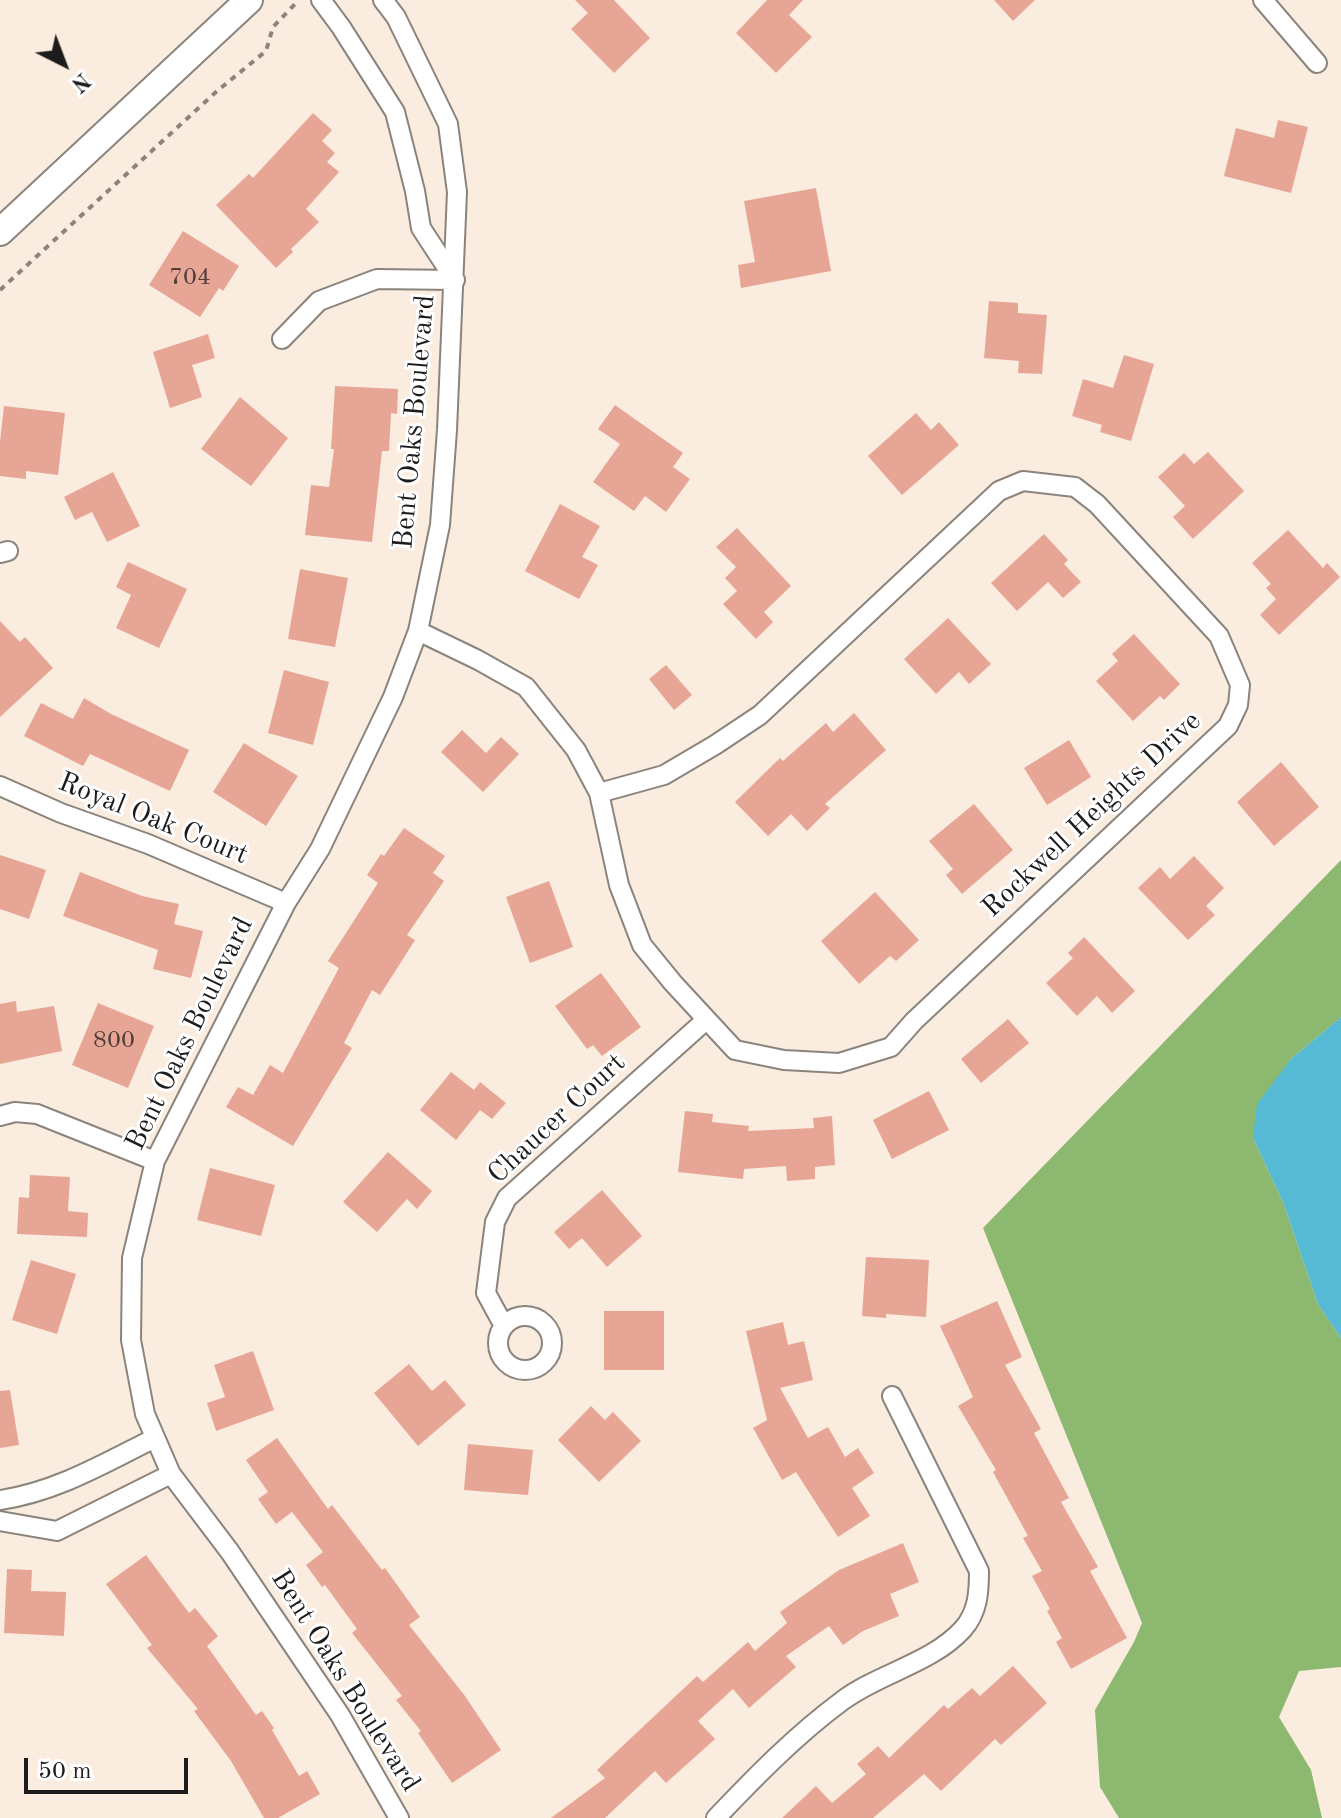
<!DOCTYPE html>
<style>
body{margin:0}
#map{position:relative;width:1341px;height:1818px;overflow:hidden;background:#faecde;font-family:"Old Standard TT",serif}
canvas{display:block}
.north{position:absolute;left:24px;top:24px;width:80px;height:80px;-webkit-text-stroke:6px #fff;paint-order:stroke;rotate:138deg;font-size:22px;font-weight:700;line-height:32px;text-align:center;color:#1c1c1c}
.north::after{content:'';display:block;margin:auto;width:28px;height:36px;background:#1c1c1c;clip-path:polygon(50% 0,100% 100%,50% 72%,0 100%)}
.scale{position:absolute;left:24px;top:1758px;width:164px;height:36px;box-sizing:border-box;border:4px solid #1c1c1c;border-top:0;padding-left:10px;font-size:24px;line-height:28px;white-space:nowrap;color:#1c1c1c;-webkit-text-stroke:6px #fff;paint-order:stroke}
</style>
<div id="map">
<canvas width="1341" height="1818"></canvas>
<div class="north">N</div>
<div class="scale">50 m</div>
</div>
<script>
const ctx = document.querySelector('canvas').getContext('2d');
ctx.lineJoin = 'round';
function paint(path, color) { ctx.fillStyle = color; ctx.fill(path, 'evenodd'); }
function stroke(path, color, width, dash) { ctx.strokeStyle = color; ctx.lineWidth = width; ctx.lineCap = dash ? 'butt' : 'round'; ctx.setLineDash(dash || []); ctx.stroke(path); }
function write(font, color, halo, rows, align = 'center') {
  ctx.font = font + ' "Old Standard TT",serif'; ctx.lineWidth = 6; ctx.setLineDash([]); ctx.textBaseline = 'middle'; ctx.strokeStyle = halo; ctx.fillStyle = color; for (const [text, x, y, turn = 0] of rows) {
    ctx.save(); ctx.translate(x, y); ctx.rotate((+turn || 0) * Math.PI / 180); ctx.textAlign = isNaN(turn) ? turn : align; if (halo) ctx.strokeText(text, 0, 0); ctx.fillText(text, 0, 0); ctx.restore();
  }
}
paint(new Path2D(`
 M1341,860V1017L1291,1059L1253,1138L1283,1202L1318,1304L1341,1338V1667L1299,1671L1279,1717L1311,1770L1322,1818H1119L1100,1787L1095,1710L1134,1642L1142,1623L983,1228Z`), '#8cb870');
paint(new Path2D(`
 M1341,1017V1338L1318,1304L1283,1202L1253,1138L1257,1104L1291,1059Z`), '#57bad5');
paint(new Path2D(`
 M575,0H614L650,38L614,73L571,29L588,13Z
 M767,0H803L789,15L812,37L776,73L736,33Z
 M994,0H1035L1013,21Z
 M313,113L332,130L322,141L335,153L327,162L339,172L306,209L319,222L291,249L293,252L276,268L216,205L249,174L253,178Z
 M1278,120L1308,127L1291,193L1224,176L1236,128L1274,138Z
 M816,188L831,271L741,288L738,265L755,262L744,201Z
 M183,231L239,266L223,291L219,288L200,317L149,285Z
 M989,301L1018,303V313L1047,315L1042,374L1018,373L1019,361L984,358Z
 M208,334L215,358L192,365L202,397L170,408L153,352Z
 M1124,355L1154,364L1131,441L1100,432L1102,425L1072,416L1083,379L1113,388Z
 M335,386L398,389L397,414L391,413L389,451H382L372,542L305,535L311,485L329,487L334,449H331Z
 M240,397L288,438L251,486L201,449Z
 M615,405L683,453L673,467L690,479L666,512L645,496L634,511L593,482L620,444L598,429Z
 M4,406L65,413L58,475L26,471V479L0,476V442Z
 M916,413L931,430L939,422L959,445L902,495L868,456Z
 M1208,452L1244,491L1193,539L1173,517L1185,506L1158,477L1184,453L1194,464Z
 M113,472L140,526L107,542L92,512L75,520L64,497Z
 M560,504L600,526L582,557L598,565L579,599L525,571Z
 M737,528L791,586L764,612L773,622L756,639L723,604L737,591L725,578L736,567L716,547Z
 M1288,530L1323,568L1327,563L1340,577L1279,635L1260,615L1276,599L1266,588L1271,584L1252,563Z
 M1044,534L1068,560L1064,564L1081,582L1063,598L1048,582L1017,611L991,583Z
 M128,562L187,589L159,648L116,628L131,595L116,587Z
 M300,569L348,578L335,647L288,639Z
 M948,618L991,664L969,684L959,672L936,694L904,659Z
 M0,621L20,642L25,637L53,668L0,717Z
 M1134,634L1180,684L1164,700L1160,696L1133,721L1096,681L1118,661L1112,654Z
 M666,665L692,695L674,710L649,679Z
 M284,670L329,682L313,745L268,733Z
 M84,698L111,714L189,750L170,791L90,754L83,766L24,736L41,703L73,719Z
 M854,713L886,750L825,804L830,808L807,831L791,814L768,836L735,802L780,758L783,761L826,723L833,732Z
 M462,730L486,753L501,737L519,754L483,792L441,752Z
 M1069,740L1091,777L1047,805L1024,768Z
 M244,743L298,776L266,826L213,792Z
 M1281,762L1319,807L1274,846L1237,802Z
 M974,804L1013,850L962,894L946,875L953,869L929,841Z
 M404,828L445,856L433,873L444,881L407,935L415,940L380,995L372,990L344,1043L352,1048L293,1146L226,1107L238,1087L253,1095L270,1065L283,1073L339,968L328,961L378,883L367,875L381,854L384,856Z
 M0,855L46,870L29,919L0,909Z
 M1194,856L1224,888L1206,906L1215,915L1188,940L1138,888L1160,867L1170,879Z
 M80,872L142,896L179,904L174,924L203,931L191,978L153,969L158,950L63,916Z
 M549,881L573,947L530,963L506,897Z
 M875,892L919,940L896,961L890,956L859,984L821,941Z
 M1084,937L1135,991L1112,1013L1097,996L1077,1016L1046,983L1073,958L1068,953Z
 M601,973L641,1027L602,1056L593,1045L587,1049L555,1006Z
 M16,1001L17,1012L54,1006L62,1051L0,1064V1004Z
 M98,1003L154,1026L128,1088L72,1065Z
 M1008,1019L1029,1043L981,1083L961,1059Z
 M451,1072L474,1090L480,1082L506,1103L492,1119L480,1110L456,1140L420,1110Z
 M929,1091L949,1130L892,1159L873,1120Z
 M685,1111L713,1114L712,1122L749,1126L748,1131L814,1128L813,1118L832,1116L835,1165L815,1167V1179L787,1181L786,1166L744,1169L743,1179L678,1172Z
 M388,1152L432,1191L417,1209L407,1199L377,1232L343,1202Z
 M210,1168L275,1185L261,1236L197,1220Z
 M30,1175L70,1177L68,1211L88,1213L87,1237L17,1234L19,1197L29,1198Z
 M602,1190L642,1236L607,1267L582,1238L569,1249L554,1232Z
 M866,1257L929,1260L926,1317L886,1314V1318L862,1316Z
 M31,1260L76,1274L57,1334L12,1320Z
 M997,1301L1022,1357L1005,1365L1041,1429L1034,1433L1069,1498L1061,1502L1098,1567L1090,1571L1127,1638L1071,1669L1056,1642L1062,1638L1047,1611L1050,1609L1032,1576L1042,1571L1023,1538L1028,1536L993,1472L996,1470L958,1406L973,1397L940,1326Z
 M604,1311H664V1370H604Z
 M783,1322L788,1345L804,1341L813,1380L780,1388L808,1438L828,1427L845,1457L858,1448L874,1473L852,1488L870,1516L838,1537L796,1472L782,1480L753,1428L767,1420L746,1331Z
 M253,1351L274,1410L216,1431L207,1403L225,1397L214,1365Z
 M409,1364L432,1391L445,1380L466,1405L418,1446L374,1393Z
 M10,1390L19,1445L0,1448V1391Z
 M591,1406L605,1420L613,1412L641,1441L599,1482L558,1440Z
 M277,1438L328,1509L332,1505L382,1570L385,1568L420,1617L409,1625L465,1696L501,1750L452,1783L418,1733L421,1731L396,1700L402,1696L352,1633L357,1629L325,1585L322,1587L306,1565L323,1552L292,1512L276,1524L258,1499L268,1492L246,1460Z
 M468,1444L533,1450L528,1495L464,1490Z
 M903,1543L919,1582L890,1594L899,1616L863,1631L843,1645L829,1626L786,1656L796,1667L749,1708L733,1689L698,1721L715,1739L666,1783L655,1771L605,1818H551L605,1778L597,1770L697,1676L703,1682L748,1642L755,1651L787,1623L780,1612L839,1570Z
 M146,1555L189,1613L195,1608L218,1636L207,1646L256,1715L262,1711L274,1728L272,1730L299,1776L307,1771L320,1794L278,1818H264L231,1761L194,1711L198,1709L147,1648L152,1645L106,1584Z
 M7,1569L32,1570L31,1591L66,1592L64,1636L4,1633Z
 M1013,1666L1047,1703L1001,1745L995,1739L941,1791L924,1774L873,1818H782L816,1786L832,1803L866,1774L857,1764L878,1746L889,1758L944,1705L948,1709L972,1688L980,1696Z`), '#e7a695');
const minor = new Path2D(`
 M321,0L341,27L395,112L415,191L421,228L455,280
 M383,0L396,17L448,124L457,192L447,430L440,525L418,631L393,697L320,849L286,903L155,1161L132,1258L131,1340L145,1414L171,1474L230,1552L340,1715L399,1818
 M1263,0L1317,63
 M282,339L319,301L377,279L455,280
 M0,553L8,551
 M418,631L478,660L526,687L576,750L599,793L619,885L642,945L673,983L735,1050L784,1060L839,1063L891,1047L914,1021L1228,726L1238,705L1240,685L1219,636L1097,504L1075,487L1023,481L999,491L760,715L715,745L664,775L599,793
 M0,786L61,813L148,844L286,903
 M0,1116L15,1112L37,1114L155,1161
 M498 1343a27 27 0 1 1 54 0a27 27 0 1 1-54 0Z
 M504,1326L486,1293L495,1222L507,1198L706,1020
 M0,1500C56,1492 105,1463 155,1438
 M0,1521L57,1531L171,1474
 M716,1818C755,1777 796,1735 842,1701C879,1673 931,1664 963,1629C978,1612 979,1592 979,1571L892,1396`);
const secondary = new Path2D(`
 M0,232L249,0`);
stroke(minor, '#8b847d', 22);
stroke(secondary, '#8b847d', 30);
stroke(new Path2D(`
 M0,290L216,92L266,51L273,27L296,3`), '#8b847d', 4, [6, 6]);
stroke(minor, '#fff', 18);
stroke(secondary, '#fff', 26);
write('24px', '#4f3e3a', null, [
 ["704",190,278],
 ["800",114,1041]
]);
write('28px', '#1c1c1c', '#fff', [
 ["Bent Oaks Boulevard",415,422,-85],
 ["Rockwell Heights Drive",1092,815,-43],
 ["Royal Oak Court",153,819,22],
 ["Bent Oaks Boulevard",190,1034,-64],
 ["Chaucer Court",557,1119,-43],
 ["Bent Oaks Boulevard",345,1681,58]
]);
</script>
